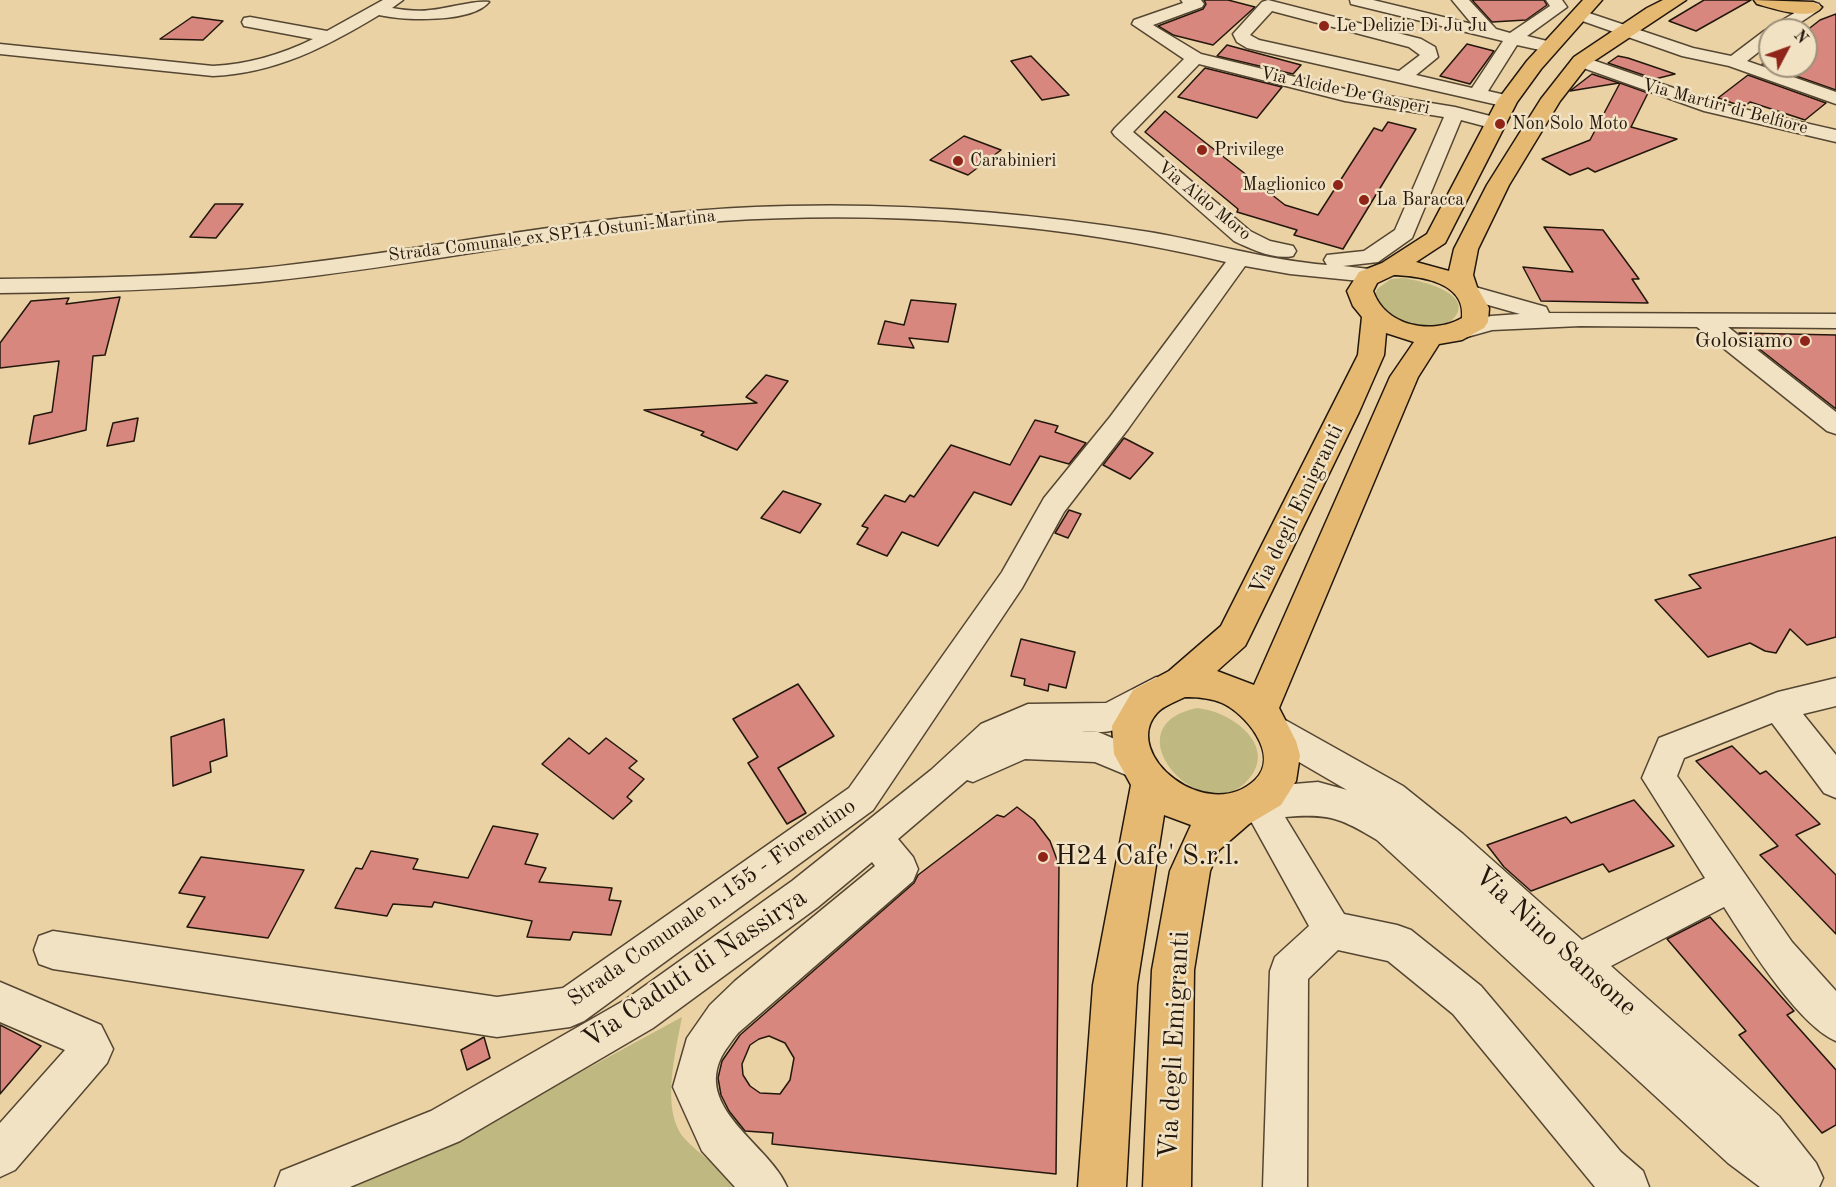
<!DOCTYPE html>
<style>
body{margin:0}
#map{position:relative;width:1836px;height:1187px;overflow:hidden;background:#ead2a5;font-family:"Old Standard TT",serif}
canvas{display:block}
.north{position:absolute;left:1758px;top:18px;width:60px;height:60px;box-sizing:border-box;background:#f1e2c4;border:2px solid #9f917a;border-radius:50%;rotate:49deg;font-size:16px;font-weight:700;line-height:24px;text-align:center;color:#23170c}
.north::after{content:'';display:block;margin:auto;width:21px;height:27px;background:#8f2418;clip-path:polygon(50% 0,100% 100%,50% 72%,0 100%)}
</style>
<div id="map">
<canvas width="1836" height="1187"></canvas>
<div class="north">N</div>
</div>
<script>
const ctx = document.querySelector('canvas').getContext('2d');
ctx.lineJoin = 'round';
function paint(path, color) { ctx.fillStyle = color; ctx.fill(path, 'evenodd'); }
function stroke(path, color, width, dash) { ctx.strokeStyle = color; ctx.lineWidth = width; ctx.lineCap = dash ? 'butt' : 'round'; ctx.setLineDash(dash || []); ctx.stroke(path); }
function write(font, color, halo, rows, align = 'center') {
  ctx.font = font + ' "Old Standard TT",serif'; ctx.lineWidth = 5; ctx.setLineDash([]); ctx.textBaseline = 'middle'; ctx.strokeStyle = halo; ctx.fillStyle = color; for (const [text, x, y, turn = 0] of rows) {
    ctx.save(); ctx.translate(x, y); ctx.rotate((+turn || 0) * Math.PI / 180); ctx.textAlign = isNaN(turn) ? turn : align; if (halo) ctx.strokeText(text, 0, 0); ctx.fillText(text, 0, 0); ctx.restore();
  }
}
paint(new Path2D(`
 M1402,278C1416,279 1476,293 1454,318C1434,339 1383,319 1375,295L1377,289L1391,279Z
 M1197,708C1232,711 1282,748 1245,783C1199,827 1109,726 1197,708Z
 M682,1017C676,1050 660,1110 684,1138C700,1156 726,1171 745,1187H345L491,1121Z`), '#bfb981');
const building = new Path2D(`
 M1204,0H1228L1255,7L1213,45L1173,35L1158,26L1203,9L1206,4Z
 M1472,0H1544L1547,5L1526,20L1492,22Z
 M1704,0H1751L1696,31L1669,21Z
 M1836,14V90L1762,64L1770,58V66H1806V31L1820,20Z
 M192,17L223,21L203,40L160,39Z
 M1467,44L1494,51L1470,84L1440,76Z
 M1227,45L1301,65L1293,74L1217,56Z
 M1031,56L1069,95L1042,100L1011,61Z
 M1618,56L1628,58L1675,74L1655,79L1608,63Z
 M1205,68L1282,87L1257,118L1178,97Z
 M1592,74L1619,83L1570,91Z
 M1748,75L1826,103L1805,120L1750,102L1744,107L1718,98Z
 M1620,83L1648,93L1631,127L1677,139L1595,172L1588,168L1570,175L1542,159L1590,140Z
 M1165,111L1285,205L1318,215L1374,128L1382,131L1388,122L1416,129L1343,249L1294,235L1297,230L1237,212L1238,209L1145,132Z
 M964,136L1001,150L968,175L930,160Z
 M215,204H243L216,238L190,237Z
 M1544,227L1603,230L1639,279H1632L1648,303L1541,301L1523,267L1573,272Z
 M120,297L105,355L93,356L86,430L29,444L34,416L52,412L59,361L0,368V343L31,301L69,298L66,304Z
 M911,300L956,304L948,342L909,338L914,348L878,344L885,321L904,325Z
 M1739,333L1836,335V409Z
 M766,375L788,381L737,450L701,435L704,432L644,410L757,403L746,397Z
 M138,418L134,441L107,446L113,423Z
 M1035,420L1058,426L1055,432L1086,443L1069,464L1040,456L1011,505L974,492L938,546L902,532L887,556L857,544L868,528L862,526L885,495L905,502L910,495L914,497L951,445L1010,465Z
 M1124,438L1153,453L1130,479L1103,465Z
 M783,491L821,504L800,533L761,518Z
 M1069,510L1081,514L1068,538L1055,533Z
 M1836,537V637L1807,645L1790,629L1776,653L1765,651L1750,643L1708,657L1655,600L1701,588L1689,575Z
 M1021,639L1075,652L1066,688L1049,684L1048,691L1024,685L1025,679L1011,676Z
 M798,684L834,736L778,768L806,813L787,824L748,763L758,757L733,719Z
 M224,719L227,756L210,762L211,772L173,786L171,737Z
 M569,738L589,754L606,738L637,761L629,768L644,779L627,797L632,801L613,819L542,764Z
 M1732,746L1760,774L1766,771L1820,824L1796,835L1836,875V934L1760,855L1778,846L1696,761Z
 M1634,800L1674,846L1609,872L1603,864L1531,891L1504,867L1487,845L1566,817L1571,823Z
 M1017,807L1034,820L1050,841L1059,865L1056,1174L772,1144L773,1133L745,1131L729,1111L721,1095L718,1078L722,1061L740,1035L914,883L918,875L997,815L1004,817ZM769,1036L785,1043L794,1058L790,1080L780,1094L760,1093L750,1086L743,1075L742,1064L750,1045L759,1039Z
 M493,826L538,834L525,864L546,868L539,882L612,888L609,900L621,901L611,935L573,932L570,940L527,937L532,921L434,902L432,907L393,904L387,916L335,908L356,868L362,869L371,851L418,859L413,869L468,878Z
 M201,857L304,870L268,938L187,927L205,897L179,893Z
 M1710,917L1794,1011L1787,1015L1836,1070V1125L1822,1133L1739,1035L1746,1031L1667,939Z
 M0,1025L41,1046L0,1094Z
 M484,1037L490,1058L467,1070L461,1050Z`);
paint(building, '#d7877d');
stroke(building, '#23170c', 1.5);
const minor = new Path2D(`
 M383,0H403L392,8C404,10 417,12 430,10C447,9 473,0 489,2C472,23 404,21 379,15C326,47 276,73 213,76L0,54V44L213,66C249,64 280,55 313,39L244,26L242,22L244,18L250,17L327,31Z
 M1181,0H1201L1204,4L1202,7L1153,25L1201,54L1345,89L1455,107L1502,119L1504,123L1495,129L1461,120L1412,238L1378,262L1343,266L1378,270L1381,275L1378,280L1370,282L1290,274L1245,266L1128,429L1064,512L1022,588L873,810L584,1021L570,1027L497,1037L53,969L39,964L34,950L39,936L53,931L497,997L563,988L849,788L1002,572L1044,498L1110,417L1226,262C1062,223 889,210 721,221C566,232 414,267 260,282C174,290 87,292 0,293V279C87,278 175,277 262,268C437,250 611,209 788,206C909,203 1029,213 1149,232C1209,242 1266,260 1327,265L1324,260L1327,255L1364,251L1395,230L1444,117L1345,101L1199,64L1133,132L1250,231L1270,241L1293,246L1296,251L1293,256C1274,260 1251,249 1234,241L1115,136L1112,132L1115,128L1184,59L1132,24L1134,20L1183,3Z
 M1268,0L1421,39L1435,47L1438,57L1416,75L1472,88L1503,41L1351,4L1350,0H1373L1472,24L1452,0H1469L1496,29L1510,33L1550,6L1546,0H1562L1567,7L1527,36L1555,43L1558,47L1555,51L1549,52L1517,45L1488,91L1514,97L1516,101L1514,105L1507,107L1247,48L1237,42L1233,34L1262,2ZM1272,11L1409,47L1420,55L1399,71L1259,40L1250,35Z
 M1813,2L1819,4L1821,7L1819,10L1789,30H1770V43L1747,61L1836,92V104L1729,66L1682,56L1574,18L1572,15L1574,12H1586L1693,48L1731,56L1764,31Z
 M1581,56L1717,103L1836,130V142L1704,111L1575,65L1572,61L1575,57Z
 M1468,285L1546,307L1549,313L1836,314V328L1728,327L1836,412V434L1827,431L1697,327L1580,326L1492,330L1467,337L1459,335L1455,330L1459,325L1491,316L1520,314L1460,297L1457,292L1460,287Z
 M1156,677L1167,681L1172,691C1165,705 1127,728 1110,731C1101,733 1091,731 1082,732H1098L1148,753L1153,764L1148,775L1136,779L1095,762L1025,759L973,782L967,780L898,839L913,857L918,869L913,881L738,1033C732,1041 724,1051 720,1060C698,1111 770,1146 787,1187H735L702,1151L673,1087L687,1038L710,1005L735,981L875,866L872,862L818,907L653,1028L460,1141L350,1187H275L281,1171L431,1111L625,1000L792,881L931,770L981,724L1028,704L1106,703Z
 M1836,678V706L1803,714L1836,755V798L1824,793L1772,723L1684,758L1677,776L1792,942L1836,991V1041C1798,1025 1747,943 1724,907L1611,966L1779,1116L1816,1163L1823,1178L1819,1187H1760L1728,1163L1377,840C1341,818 1328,813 1285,817L1344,914L1397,925L1411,930L1481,986L1621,1152L1643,1171L1649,1187H1595L1453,1014L1388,961L1338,950L1308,979L1307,1187H1263L1270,971L1275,957L1309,926L1241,803L1246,792L1258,787L1318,782L1347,790L1263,741L1258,731L1263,721L1275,717L1287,721L1403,786L1463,834L1582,940L1705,878L1642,778L1659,738L1778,692Z
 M0,982L101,1025L113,1049L107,1063L15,1170L0,1177V1123L65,1050L0,1022Z`);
const major = new Path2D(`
 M1583,0H1602L1541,69L1517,102L1445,243L1416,262L1449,271L1454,249L1487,185L1541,99L1574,57L1647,8L1663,0H1686L1588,65L1560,101L1509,185L1478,249L1473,275L1477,287L1489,308L1488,322L1484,328L1462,340L1439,344L1418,377L1279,708L1296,741L1300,755L1296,781L1281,805L1249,824L1219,850L1210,871L1194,970L1191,1187H1143L1152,970L1170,871L1191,825L1164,815L1137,985L1126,1187H1078L1093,985L1131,785L1114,754L1112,726L1133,690L1169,671L1221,626L1358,355L1362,317L1353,306L1347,291L1359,272L1382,263L1427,234L1497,101L1527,61ZM1394,275C1422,276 1466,283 1462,318C1432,335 1386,327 1373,291L1377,283ZM1386,333L1414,342L1390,377L1254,685L1217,671L1245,646L1250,636L1359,412L1384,355ZM1185,697C1197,697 1211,698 1222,703C1245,713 1281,755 1255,780C1207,825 1120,754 1157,713C1163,706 1177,701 1185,697Z
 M1754,0L1813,2L1822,7C1811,22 1772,8 1757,4Z`);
stroke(minor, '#554632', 3);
stroke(major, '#23170c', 3);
paint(minor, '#f1e2c4');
paint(major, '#e5b972');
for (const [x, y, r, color] of [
 [1324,26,6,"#8f2418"],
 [1500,124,6,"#8f2418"],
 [1202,150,6,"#8f2418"],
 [958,161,6,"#8f2418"],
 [1338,185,6,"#8f2418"],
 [1364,200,6,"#8f2418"],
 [1805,341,6,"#8f2418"],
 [1043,857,6,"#8f2418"]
]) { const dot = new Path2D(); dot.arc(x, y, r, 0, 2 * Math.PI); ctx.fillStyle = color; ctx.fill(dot); stroke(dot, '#f1e2c4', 2); }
write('18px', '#23170c', '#f1e2c4', [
 ["Le Delizie Di Ju Ju",1336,26],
 ["Non Solo Moto",1512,124],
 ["Privilege",1214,150],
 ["Carabinieri",970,161],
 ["Maglionico",1326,185,"right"],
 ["La Baracca",1376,200]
], 'left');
write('18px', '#23170c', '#f1e2c4', [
 ["Via Alcide De Gasperi",1345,91,12],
 ["Via Martiri di Belfiore",1725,107,15],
 ["Via Aldo Moro",1204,201,39],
 ["Strada Comunale ex SP14 Ostuni-Martina",552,236,-7]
]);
write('22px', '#23170c', '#f1e2c4', [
 ["Golosiamo",1793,341]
], 'right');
write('22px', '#23170c', '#f1e2c4', [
 ["Via degli Emigranti",1297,510,-64],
 ["Strada Comunale n.155 - Fiorentino",712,903,-35]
]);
write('27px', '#23170c', '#f1e2c4', [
 ["H24 Cafe' S.r.l.",1055,857]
], 'left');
write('27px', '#23170c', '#f1e2c4', [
 ["Via Nino Sansone",1555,942,42],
 ["Via Caduti di Nassirya",695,969,-34],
 ["Via degli Emigranti",1175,1045,-87]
]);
</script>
